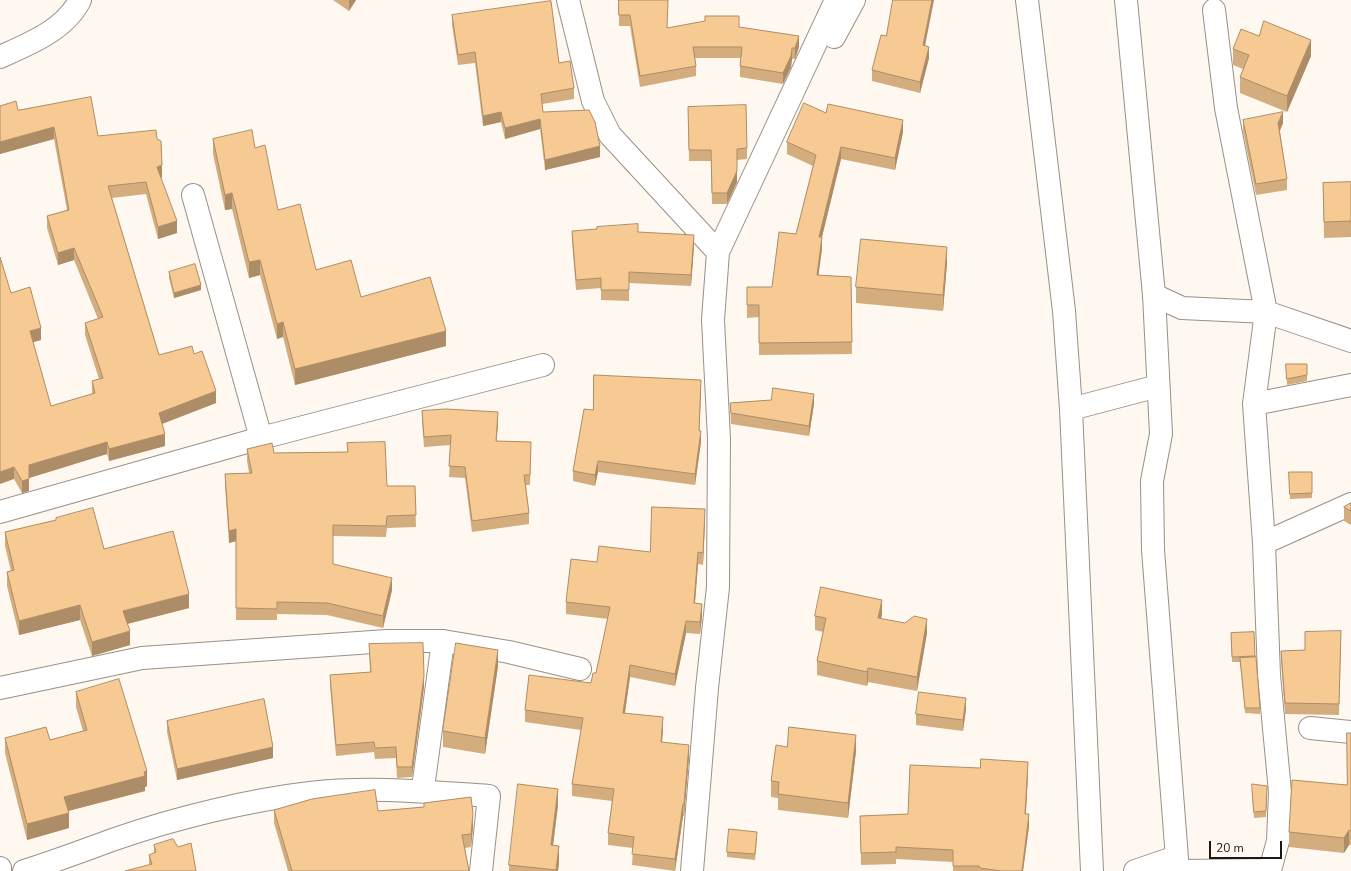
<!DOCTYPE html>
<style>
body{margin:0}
#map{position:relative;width:1351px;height:871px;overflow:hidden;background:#fef8f0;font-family:"Nunito Sans",sans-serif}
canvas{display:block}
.scale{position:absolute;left:1209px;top:841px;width:73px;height:18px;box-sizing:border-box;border:2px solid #1c1914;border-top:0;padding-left:5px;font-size:12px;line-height:14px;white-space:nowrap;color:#1c1914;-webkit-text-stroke:3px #fef8f0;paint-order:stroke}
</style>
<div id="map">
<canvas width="1351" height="871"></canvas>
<div class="scale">20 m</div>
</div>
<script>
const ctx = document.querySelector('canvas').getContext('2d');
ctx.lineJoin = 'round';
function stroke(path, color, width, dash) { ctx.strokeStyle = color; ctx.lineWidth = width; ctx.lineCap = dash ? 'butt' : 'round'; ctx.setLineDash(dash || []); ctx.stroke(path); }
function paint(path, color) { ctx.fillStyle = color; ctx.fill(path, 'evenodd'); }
const minor = new Path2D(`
 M568,0L593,101L610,135L718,252L724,239
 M834,37L854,0
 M0,57C29,44 65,30 80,0
 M193,195L261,438
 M1154,295L1182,308L1266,312L1351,341
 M1254,404L1351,385
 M0,512L261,438L543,365
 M1264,543L1351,504
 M0,688L142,658L387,641H443L509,652L580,669
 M1310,728L1351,732
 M423,788L443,641
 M0,868V871
 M24,871C56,861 87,849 118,838C176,818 249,800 310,793C369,786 429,792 489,796L481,871
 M692,871L707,688L718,587L719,439L713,320L718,252L836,0
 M1178,871L1270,870L1278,841L1280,792L1269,675L1264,543L1254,404L1266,312L1226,108L1214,10`);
const highway = new Path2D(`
 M1027,0L1064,311L1071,409L1092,871
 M1126,0L1154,295L1161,434L1152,481L1153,550L1178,871
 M1071,409L1158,386
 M1135,871L1176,857`);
stroke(minor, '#9a9085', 24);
stroke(highway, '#9a9085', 24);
stroke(minor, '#fff', 22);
stroke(highway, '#fff', 22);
paint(new Path2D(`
 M333,0H356L349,11Z
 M619,0L668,28L739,27L799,47L795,59H792L791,67L783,84L740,77V66L741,58H695L696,66V76L640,87L630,26H619Z
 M452,15L559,63L574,88V99L542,104L543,112L600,157L545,170L540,129L505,139L501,122L483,126L475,63L458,65L452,25Z
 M925,46L929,58L920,93L872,81V70Z
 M1233,49L1311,56L1287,112L1240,93V77L1243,69L1233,65Z
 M0,106L18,110L98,136L157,139L162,177L161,178L177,233L158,239L146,194L112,198L159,355L194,354L216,403L162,424L165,446L109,461L107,454L29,478V491L22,493L14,479L11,293L41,340L33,342L51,406L92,394V381L99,379L85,335V323L98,319L74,260L58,265L47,228V216L67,210L54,139L0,154Z
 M688,107L747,148V159L737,160V182L727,204H712L711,161H689Z
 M826,113L903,132L895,170L841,159L822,237V249L818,275L851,277L852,354L759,355V317L747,318V287H772L796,234L813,166L787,154V142Z
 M1243,120L1283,123L1280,131L1287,179V190L1256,195L1243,131Z
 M213,139L255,148L278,210L316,270L361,297L446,346L295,385L283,337L277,339L260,275L249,278L232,209L225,210L213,154Z
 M1351,182V237L1324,238L1323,183Z
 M572,231L638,232L694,246L691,286L629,283V301L601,300V288L576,290L572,241Z
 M947,263L943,311L856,303V287Z
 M169,272L201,290L174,298L169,278Z
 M1286,364H1307V381L1287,385Z
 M701,390L699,431L701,442L695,485L598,472L595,486L573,481V471L593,410Z
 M771,400L814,404L809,436L731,424L730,403Z
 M422,411L498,423L496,441L531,442L530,485H526L529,513V524L472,532L465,478L449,477L451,445L424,447L422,421Z
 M347,443L387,486H415L416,527L387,528L386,537L333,536V564L392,590L383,628L327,615L277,614V620H236V541L229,543L225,486V474L249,473L247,461V449L274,453L347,452Z
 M1289,472H1312V498L1290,499Z
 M1351,503V525L1344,521V507Z
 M56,518L104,549L189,608L127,624L130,645L92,656L80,620L19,635L7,586V572L11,571L5,546V532L56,520Z
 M705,521L703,565L698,564L695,603L702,616L700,634L686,633L675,686L630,677L625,713L663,729L662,742L689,757L684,816H683L675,871L632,865L633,848L608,845V833L612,801L572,796V784L581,730L525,722V710L591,683L596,673L608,619L566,614V602L597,562L650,552Z
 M882,614L881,619L927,633L917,691L868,682L867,686L817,675V661L823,632L815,630V616Z
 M1254,632L1255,658L1260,708V714L1245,713L1240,662H1232L1231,633Z
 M1341,642L1339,715L1285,714L1281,662V651L1305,650Z
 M369,644L424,687L412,777L397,778L396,758L375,759L374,752L336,756L330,685V675L370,672Z
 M498,666L485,754L443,747V731Z
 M76,692L147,786L145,787V791L68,811L69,828L27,840L5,753V738L50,740L83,731L76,707Z
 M966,709L963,731L916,725V714Z
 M167,721L273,758L177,780L167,732Z
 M1351,733V845H1349L1344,853L1289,847V832L1347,785Z
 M787,747L856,751L848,818L778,810V798L771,797V781Z
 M1028,774L1026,814L1029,826L1023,871H953V862L896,859V864L861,865L860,816L908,814Z
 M1267,786L1266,817L1254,818L1252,790Z
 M424,803L473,827L471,847L465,848L469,871H288L274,823V810L378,811L424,807Z
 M558,805L553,845L559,862L558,871H509V865Z
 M757,838L755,860L727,857V852Z
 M154,845L196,871L149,865V855L154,853Z`), '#d4ad7e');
paint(new Path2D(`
 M349,0H356L349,11Z
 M932,0H934L923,56V45Z
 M799,36V47L795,59V48Z
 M1311,40V56L1287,112V96Z
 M929,47V58L920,93V82Z
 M792,48V59L791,67L783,84V73Z
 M501,112V122L483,126V116Z
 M1283,112V123L1278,134V123Z
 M540,119V129L505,139V128Z
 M903,120V132L895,170V158Z
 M54,127V139L0,154V142Z
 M600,146V157L545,170V160Z
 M841,147V159L819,249V237Z
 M162,165V177L157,179V167Z
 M737,171V182L727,204V193Z
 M232,193V209L225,210V195Z
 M177,221V233L158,239V227Z
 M694,235V246L691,286V275Z
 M822,237V249L817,287V275Z
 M947,247V263L943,311V295Z
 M74,248V260L58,265V253Z
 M260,260V275L249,278V262Z
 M201,285V290L174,298V293Z
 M283,322V337L277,339V324Z
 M41,328V340L30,343V331Z
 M446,331V346L295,385V369Z
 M701,380V390L699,442V431Z
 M216,391V403L159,425V413Z
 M814,394V404L809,436V426Z
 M498,412V423L496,451V441Z
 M701,431V442L695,485V474Z
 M165,434V446L109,461V449Z
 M107,442V454L29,478V491L22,493V481L29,465Z
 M598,461V472L595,486V475Z
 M14,467V479L0,484V472Z
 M705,509V521L703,565V553Z
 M236,529V541L229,543V531Z
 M698,552V564L694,615V603Z
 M392,578V590L383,628V616Z
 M189,594V608L123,625V611Z
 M882,600V614L878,632V618Z
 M702,604V616L700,634V622Z
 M80,605V620L19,635V621Z
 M927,619V633L917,691V677Z
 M686,621V633L675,686V674Z
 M130,631V645L92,656V642Z
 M498,650V666L485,754V738Z
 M630,665V677L623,725V713Z
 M868,668V682L867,686V672Z
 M424,676V687L412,777V767Z
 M966,698V709L963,731V720Z
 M663,717V729L661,754V742Z
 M856,735V751L848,818V803Z
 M689,745V757L684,816V804Z
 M273,747V758L177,780V769Z
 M1028,762V774L1025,826V814Z
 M147,771V786L145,787V791L64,812V797Z
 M558,789V805L551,861V845Z
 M683,804V816L675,871V859Z
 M69,813V828L27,840V824Z
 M473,813V827L471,847V834Z
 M1029,814V826L1023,871H1022Z
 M1349,830V845L1344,853V838Z
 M559,846V862L558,871H556Z`), '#ad8d67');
const building = new Path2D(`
 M619,0H668L667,28L705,21V16H739V27L799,36L795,48H792L791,56L783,73L740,66L742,47H693L696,66L640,76L630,15H619Z
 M893,0H932L923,45L929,47L920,82L872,70L881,35L886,36Z
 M551,1L559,63L570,61L574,88L541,94L543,112L589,110L595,122L600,146L545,160L540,119L505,128L501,112L483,116L475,52L458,55L452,15Z
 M1264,21L1311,40L1287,96L1240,77L1249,55L1233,49L1241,29L1259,36Z
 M91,97L98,136L156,130L157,139L161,141L162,165L157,167L177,221L158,227L146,182L108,186L159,355L192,346L194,354L202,351L216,391L159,413L165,434L109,449L107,442L29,465V479L22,481L14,467L0,472V257L11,293L30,287L41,328L30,331L51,406L95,393L92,381L103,378L85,323L103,317L74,248L58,253L47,216L69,210L54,127L0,142V106L16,101L18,110Z
 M804,103L826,113L828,104L903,120L895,158L841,147L819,237H822L817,275L851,277L852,342L759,343V305H747V287H772L779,232L796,234L816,155L787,142Z
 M746,105L747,148L737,149V171L727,193H712L711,150H689L688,107Z
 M1283,112L1278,123L1287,179L1256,184L1243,120Z
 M252,130L255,148L265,145L278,210L300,204L316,270L351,260L361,297L430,277L446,331L295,369L283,322L277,324L260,260L249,262L232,193L225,195L213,139Z
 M1351,182V221L1324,222L1323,183Z
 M638,224V232L694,235L691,275L629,272V290H601V278L576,280L572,231L597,229V227Z
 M861,239L947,247L943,295L856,287Z
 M195,264L201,285L174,293L169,272Z
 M1286,364H1307V375L1287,379Z
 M594,375L701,380L699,431H701L695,474L598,461L595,475L573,471L584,409L593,410Z
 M773,388L814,394L809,426L731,413L730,403L771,400Z
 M446,409L498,412L496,441L531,442L530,475H524L529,513L472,521L465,467L449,466L451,435L424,437L422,411Z
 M385,442L387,486H415L416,515L387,516L386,526L333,525V564L392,578L383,616L327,603L277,602V609L236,608V529L229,531L225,474L252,473L247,449L272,443L274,453L348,452L347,443Z
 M1289,472H1312V493L1290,494Z
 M1351,503V511L1344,507Z
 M652,507L705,509L703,553L698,552L694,603L702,604L700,622L686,621L675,674L630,665L623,713L663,717L661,742L689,745L684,804H683L675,859L632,854L634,837L608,833L614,789L572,784L583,718L525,710L529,675L591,683L593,673H596L610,607L566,602L571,559L597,562L599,546L650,552Z
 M93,508L104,549L173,531L189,594L123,611L130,631L92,642L80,605L19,621L7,572L14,570L5,532L56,520V518Z
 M821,587L882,600L878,618L905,623L914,616L927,619L917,677L868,668L867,672L817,661L826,618L815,616Z
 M1341,631L1339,704L1285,703L1281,651L1305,650V632Z
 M1254,632L1255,656L1232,657L1231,633Z
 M423,643L424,676L412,767H397L396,747L375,748L374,742L336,745L330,675L371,672L369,644Z
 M456,643L498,650L485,738L443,731Z
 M1256,657L1260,708H1245L1240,658Z
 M119,679L147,771L144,772L145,776L64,797L69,813L27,824L5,738L46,727L50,740L87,730L76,692Z
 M919,692L966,698L963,720L916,714Z
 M264,699L273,747L177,769L167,721Z
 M789,727L856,735L848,803L778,794L779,782L771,781L776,745L787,747Z
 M1347,733H1351V831L1349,830L1344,838L1289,832L1292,780L1347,785Z
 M981,759L1028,762L1025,814H1029L1022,871H1001L980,868L979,866H953V850L896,847V852L861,853L860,816L908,814L910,765L980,768Z
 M518,784L558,789L551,845L559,846L556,870L509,865Z
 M1252,784L1267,786L1266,811L1254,812Z
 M375,790L378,811L424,807V803L471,797L473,813L471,834L462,835L469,871H292L274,810L312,799Z
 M729,829L757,832L755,854L727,852Z
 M173,839L178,847L191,843L196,871H125L152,864L149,855L156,852L154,845Z`);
paint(building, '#f7c993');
stroke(building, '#ad8d67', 1);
</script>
